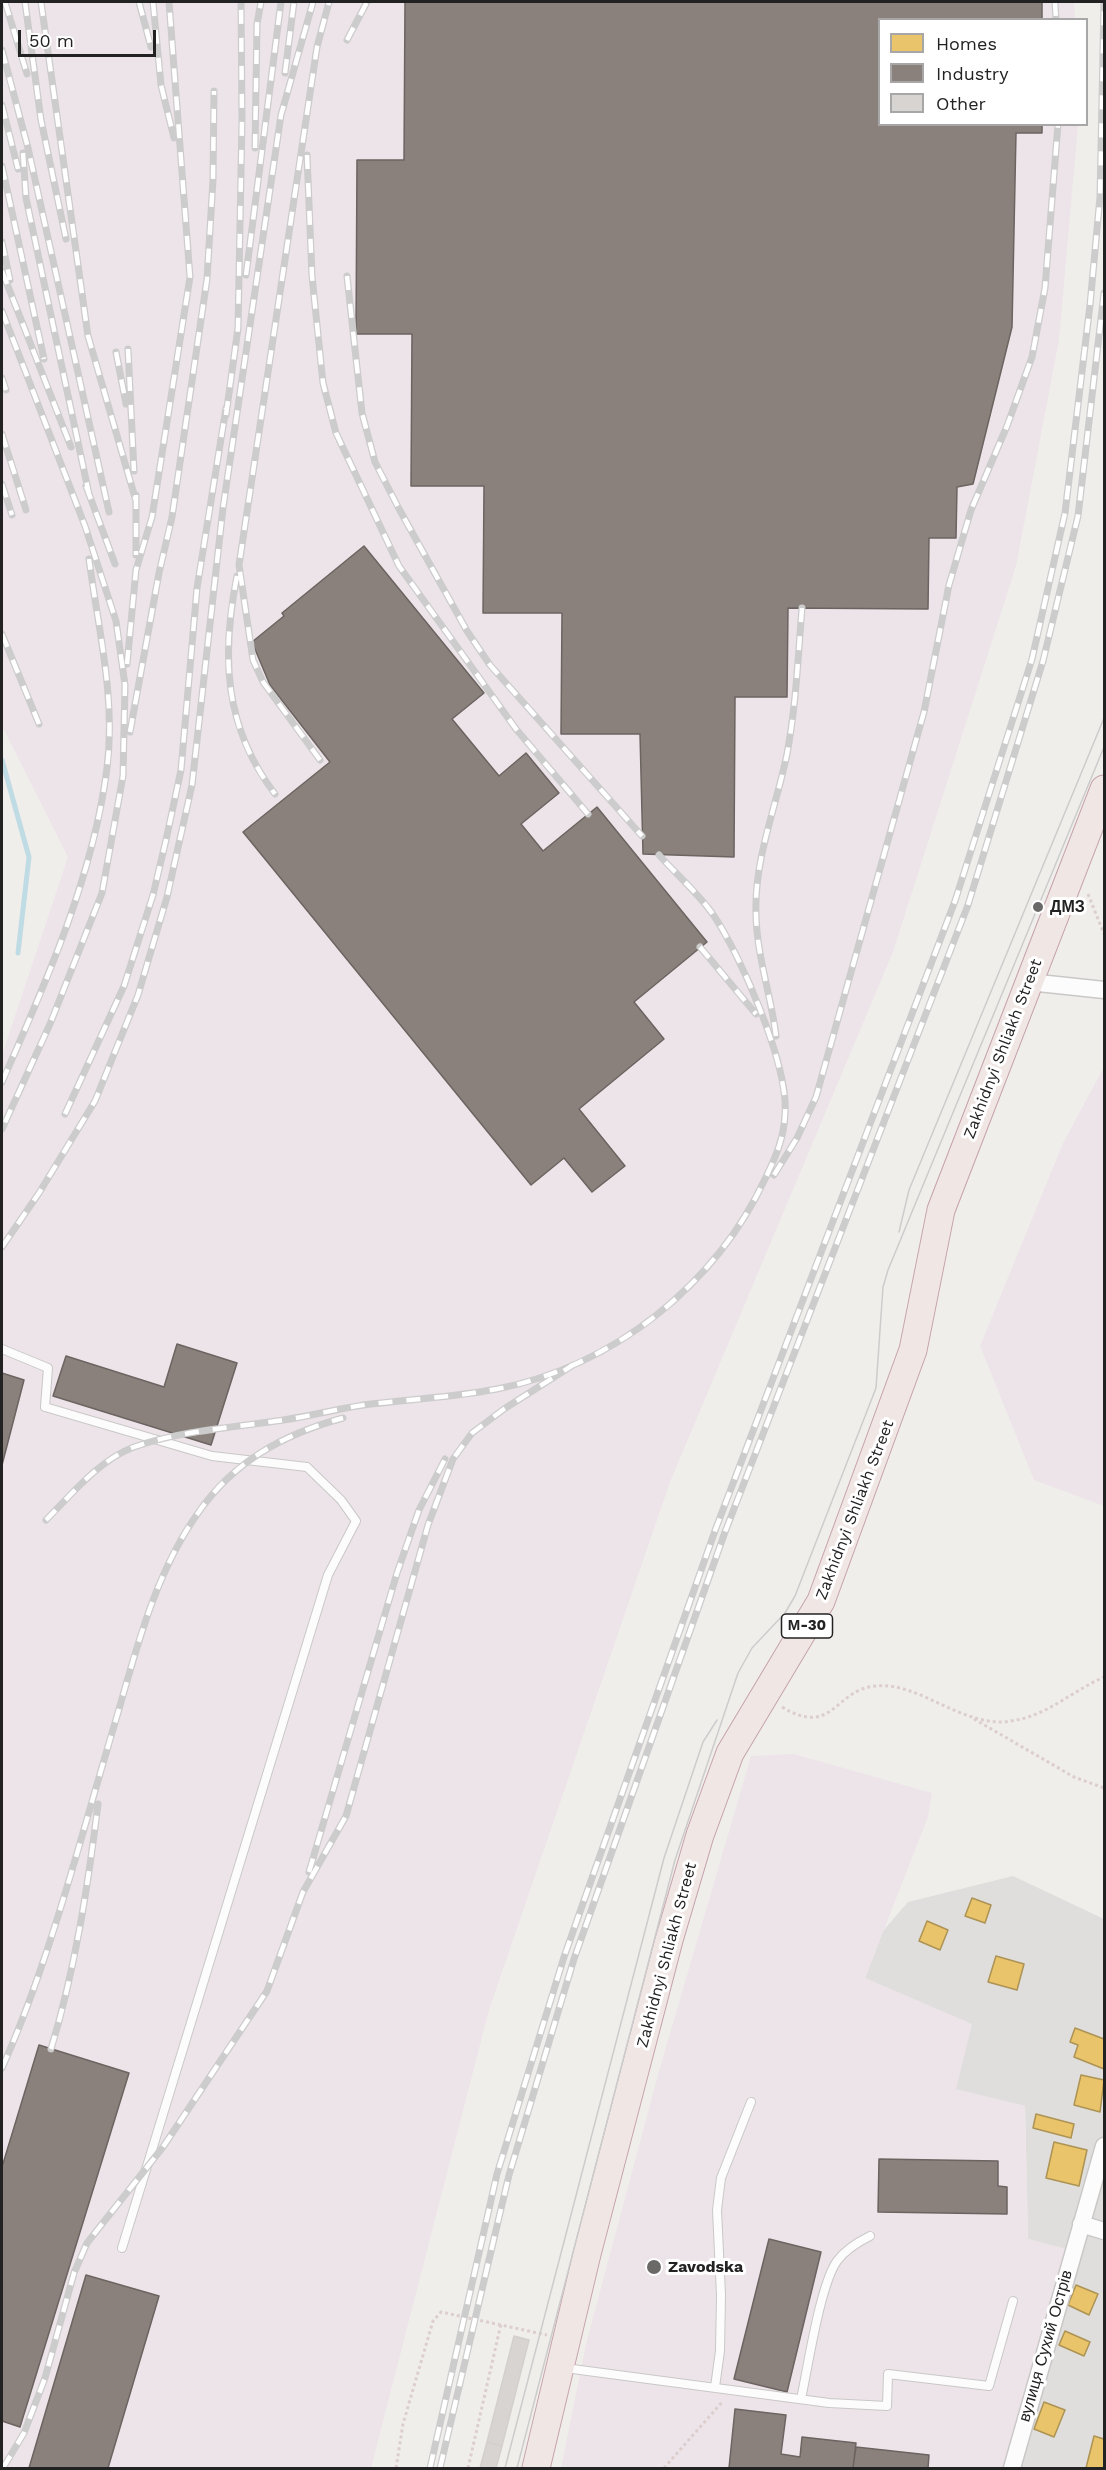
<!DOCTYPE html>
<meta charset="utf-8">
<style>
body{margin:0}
#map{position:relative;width:1106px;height:2470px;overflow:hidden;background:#f0eeeb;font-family:"Work Sans",sans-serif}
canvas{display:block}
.frame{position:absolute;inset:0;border:3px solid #222;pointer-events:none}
.legend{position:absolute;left:878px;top:18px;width:210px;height:108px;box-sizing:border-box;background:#fff;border:2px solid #a7a7a7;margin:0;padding:8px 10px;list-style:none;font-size:18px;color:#222}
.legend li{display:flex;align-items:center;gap:12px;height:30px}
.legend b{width:30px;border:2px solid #a7a7a7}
.scale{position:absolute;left:18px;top:30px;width:138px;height:27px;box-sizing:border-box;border:3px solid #222;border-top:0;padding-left:8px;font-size:18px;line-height:21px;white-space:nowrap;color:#222;-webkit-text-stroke:4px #fff;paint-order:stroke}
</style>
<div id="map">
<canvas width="1106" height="2470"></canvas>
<div class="frame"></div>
<ul class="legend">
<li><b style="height:16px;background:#e9c46a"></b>Homes</li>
<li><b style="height:16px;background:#8a817c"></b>Industry</li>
<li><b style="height:16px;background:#d7d4d2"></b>Other</li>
</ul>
<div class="scale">50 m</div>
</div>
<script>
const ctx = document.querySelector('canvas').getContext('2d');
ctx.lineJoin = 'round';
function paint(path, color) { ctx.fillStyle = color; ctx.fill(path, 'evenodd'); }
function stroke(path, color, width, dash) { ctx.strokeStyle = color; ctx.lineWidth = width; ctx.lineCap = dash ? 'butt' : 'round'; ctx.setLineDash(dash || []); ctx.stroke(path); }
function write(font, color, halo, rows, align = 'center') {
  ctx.font = font + ' "Work Sans",sans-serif'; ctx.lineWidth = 6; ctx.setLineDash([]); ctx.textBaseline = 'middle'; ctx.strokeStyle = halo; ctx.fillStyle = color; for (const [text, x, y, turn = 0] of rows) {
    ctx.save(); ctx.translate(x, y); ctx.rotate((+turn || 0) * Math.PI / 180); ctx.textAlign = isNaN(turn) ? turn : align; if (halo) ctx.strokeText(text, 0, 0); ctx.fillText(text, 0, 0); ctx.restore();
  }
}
paint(new Path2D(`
 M1013,1876L1104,1919V2468H1020L1081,2256L1028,2239L1025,2106L956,2090L865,1978L883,1931L908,1902Z`), '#dfdedc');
paint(new Path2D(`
 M2,2H1074L1075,19L880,20V124L1078,125L1059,340L1016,566L893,952L670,1482L489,2010L371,2468H2V1055L68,857L2,726Z
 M1104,1067V1506L1034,1480L980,1346L1063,1143Z
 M794,1754L932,1793L928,1817L865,1978L972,2024L956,2089L1025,2106L1028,2239L1067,2249L1004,2468H561L587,2340L659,2071L751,1756Z`), '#ede4e9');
const homes = new Path2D(`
 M972,1898L991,1905L985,1923L965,1916Z
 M927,1921L948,1930L940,1950L919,1941Z
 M996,1956L1024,1964L1017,1990L988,1982Z
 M1075,2028L1104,2039V2069L1074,2057L1078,2045L1070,2042Z
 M1081,2075L1104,2080L1100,2112L1074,2105Z
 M1036,2114L1074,2124L1071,2138L1033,2128Z
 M1054,2142L1087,2150L1079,2186L1046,2178Z
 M1076,2285L1098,2294L1089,2315L1068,2305Z
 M1065,2331L1090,2342L1084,2356L1059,2345Z
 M1044,2402L1065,2410L1054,2437L1034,2429Z
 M1094,2436L1104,2439V2468H1086Z`);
paint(homes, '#e9c46a');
stroke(homes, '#ad9354', 1.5);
const industry = new Path2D(`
 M405,2H1042V20H880V124H1042V133H1016L1012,327L973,484L957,487L956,538H929L928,609L788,608L787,697H735L734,857L643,854L640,734H561L562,613H483L484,486H411L412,334H356L357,160H404Z
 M364,546L484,693L452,719L499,776L526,753L559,793L521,824L543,851L597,807L707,942L634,1002L664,1039L579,1109L625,1166L592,1192L564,1158L531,1185L243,832L330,762L270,685L252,642L284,616L282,613Z
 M177,1344L237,1363L211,1445L53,1396L66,1356L164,1387Z
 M2,1373L24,1380L2,1465Z
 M39,2045L129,2073L20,2427L2,2421V2167Z
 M879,2159L998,2161V2186L1007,2187V2214L878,2212Z
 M769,2239L821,2252L787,2392L734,2379Z
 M86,2275L159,2296L108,2468H29Z
 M735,2409L786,2415L781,2454L800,2457L802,2437L856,2443L853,2468H729Z
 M856,2447L929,2455L928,2468H853Z`);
paint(industry, '#8a817c');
stroke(industry, '#6b6461', 1.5);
stroke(new Path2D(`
 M2,760L29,857L18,953`), '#bfdbe3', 5);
const building = new Path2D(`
 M514,2336L529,2340L502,2446L487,2442Z
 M487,2442L502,2446L496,2468H480Z`);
paint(building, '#d7d4d2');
stroke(building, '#d3d0cc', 1.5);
const service = new Path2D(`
 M2,1349L48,1368L45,1407L212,1456L307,1467L341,1500L356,1521L328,1575L122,2248
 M565,2368L829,2403L887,2406L888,2374L989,2386L1013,2301
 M715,2387L720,2351L721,2295L717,2210L721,2178L751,2102
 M801,2399C808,2367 820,2285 837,2261C845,2250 858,2242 870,2236`);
const minor = new Path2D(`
 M1029,982L1104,990
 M1081,2224L1104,2231
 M1012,2468L1104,2146`);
const trunk = new Path2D(`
 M536,2468L587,2254L669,1940L700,1835L730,1753L821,1601L913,1350L941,1210L1104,789`);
stroke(service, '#c9c8c7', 10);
stroke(minor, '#c9c8c7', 19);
stroke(trunk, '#c5a2ac', 29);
stroke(new Path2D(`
 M1088,894L1104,934
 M782,1707C833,1738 834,1690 875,1686C920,1681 963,1729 1011,1721C1047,1716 1072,1691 1104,1677
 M974,1719L1074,1777L1104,1788
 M396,2468L403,2424L433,2321L441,2312L547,2335
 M468,2468L501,2324
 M664,2468L722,2402`), '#dccecd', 3, [3, 3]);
stroke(service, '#fdfcfc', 8);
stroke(minor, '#fdfcfc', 16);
stroke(trunk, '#f0e6e4', 27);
stroke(new Path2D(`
 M899,1232L909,1190L1104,718
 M505,2468L664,1858L703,1742L717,1720
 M517,2468L675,1860L738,1673L752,1648L785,1613L795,1596L876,1388L883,1287L888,1270L1104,747`), '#ccc', 1.5);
const rail = new Path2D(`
 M5,2L27,74
 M25,2L41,120L66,239
 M41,2L88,336L136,501
 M139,2L151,47
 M153,2L161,85L174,138
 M1055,2L1056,20
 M347,40L367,2
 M2,50L28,148L109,512
 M285,73L294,2
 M2,105L18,169
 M255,148L257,24L261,2
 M23,153L26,198L89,494
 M307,155L312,276L323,383L336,433L399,566L516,729L588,814
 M2,166L44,359
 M2,242L10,280
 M2,271L71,447
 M246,275L281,2
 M347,276L362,413L375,462L398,507L467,631L490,665L642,836
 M2,311L85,526L116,621L125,685L123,776L102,893L50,1024L2,1129
 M128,349L134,471
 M116,352L126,404
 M2,378L6,390
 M226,415L238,328L242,120L241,2
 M2,434L26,510
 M2,484L12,515
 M86,486L115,564
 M136,495V555
 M237,576C221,656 224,727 275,794
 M2,634L39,724
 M127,664L136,570L152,517L190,277L169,2
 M130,732L159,573L172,517L207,279L213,180L214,91
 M320,760L263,682L253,660L239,565L317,47L329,2
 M700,947L756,1014
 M776,1036C771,995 757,957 756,915C754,859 776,808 787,754C796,706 798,657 802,608
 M2,1082C46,982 93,878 107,768C116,698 98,628 89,559
 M65,1114L124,986L153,895L166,840L181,770L197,588L226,408
 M774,1175L797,1138L816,1097L924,712L949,585L971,510L1007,426L1032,357L1045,288L1058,124
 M2,1247L39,1193L95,1101L138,995L167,897L192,785L223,508L281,115L313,2
 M46,1520C72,1494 99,1460 134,1447C179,1431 230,1428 276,1421C308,1417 339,1408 371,1404C413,1399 455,1397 497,1389C614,1366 716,1285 766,1177C776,1156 784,1138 785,1114C789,1066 740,953 712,913C697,892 676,874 659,855
 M309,1872L397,1573L419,1510L445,1459
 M51,2049C75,1970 88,1886 98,1804
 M2,2068C51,1958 80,1839 115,1723C136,1651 154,1575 198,1513C234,1461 284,1434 343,1418
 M3,2468L24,2433L45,2378L74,2273L87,2243L163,2147L267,1991L303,1892L346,1816L428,1525L453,1459L472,1433L504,1409L573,1365
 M430,2468L497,2174L564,1957L716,1528L955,901L1032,659L1065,513L1090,305L1100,197L1104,2
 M440,2468L509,2175L574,1959L725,1532L968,905L1043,661L1078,516L1104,293`);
stroke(rail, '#ccc', 7);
stroke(rail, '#fff', 4.5, [14]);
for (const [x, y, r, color] of [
 [1038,907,6,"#6a6968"],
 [654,2267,8,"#6a6968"]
]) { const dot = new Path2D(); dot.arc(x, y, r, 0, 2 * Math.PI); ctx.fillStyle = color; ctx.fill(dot); stroke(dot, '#fff', 2); }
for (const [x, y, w] of [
 [807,1626,51]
]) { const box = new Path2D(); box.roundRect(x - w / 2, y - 12, w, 24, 4.5); ctx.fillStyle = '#fff'; ctx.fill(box); stroke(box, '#222', 1.5); }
write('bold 15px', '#222', null, [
 ["М-30",807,1626]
]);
write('bold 16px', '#222', '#fff', [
 ["ДМЗ",1050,907],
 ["Zavodska",668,2267]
], 'left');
write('16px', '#222', '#fff', [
 ["Zakhidnyi Shliakh Street",1003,1049,-69],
 ["Zakhidnyi Shliakh Street",855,1510,-69],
 ["Zakhidnyi Shliakh Street",667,1955,-75],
 ["вулиця Сухий Острів",1046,2346,-74]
]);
</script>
